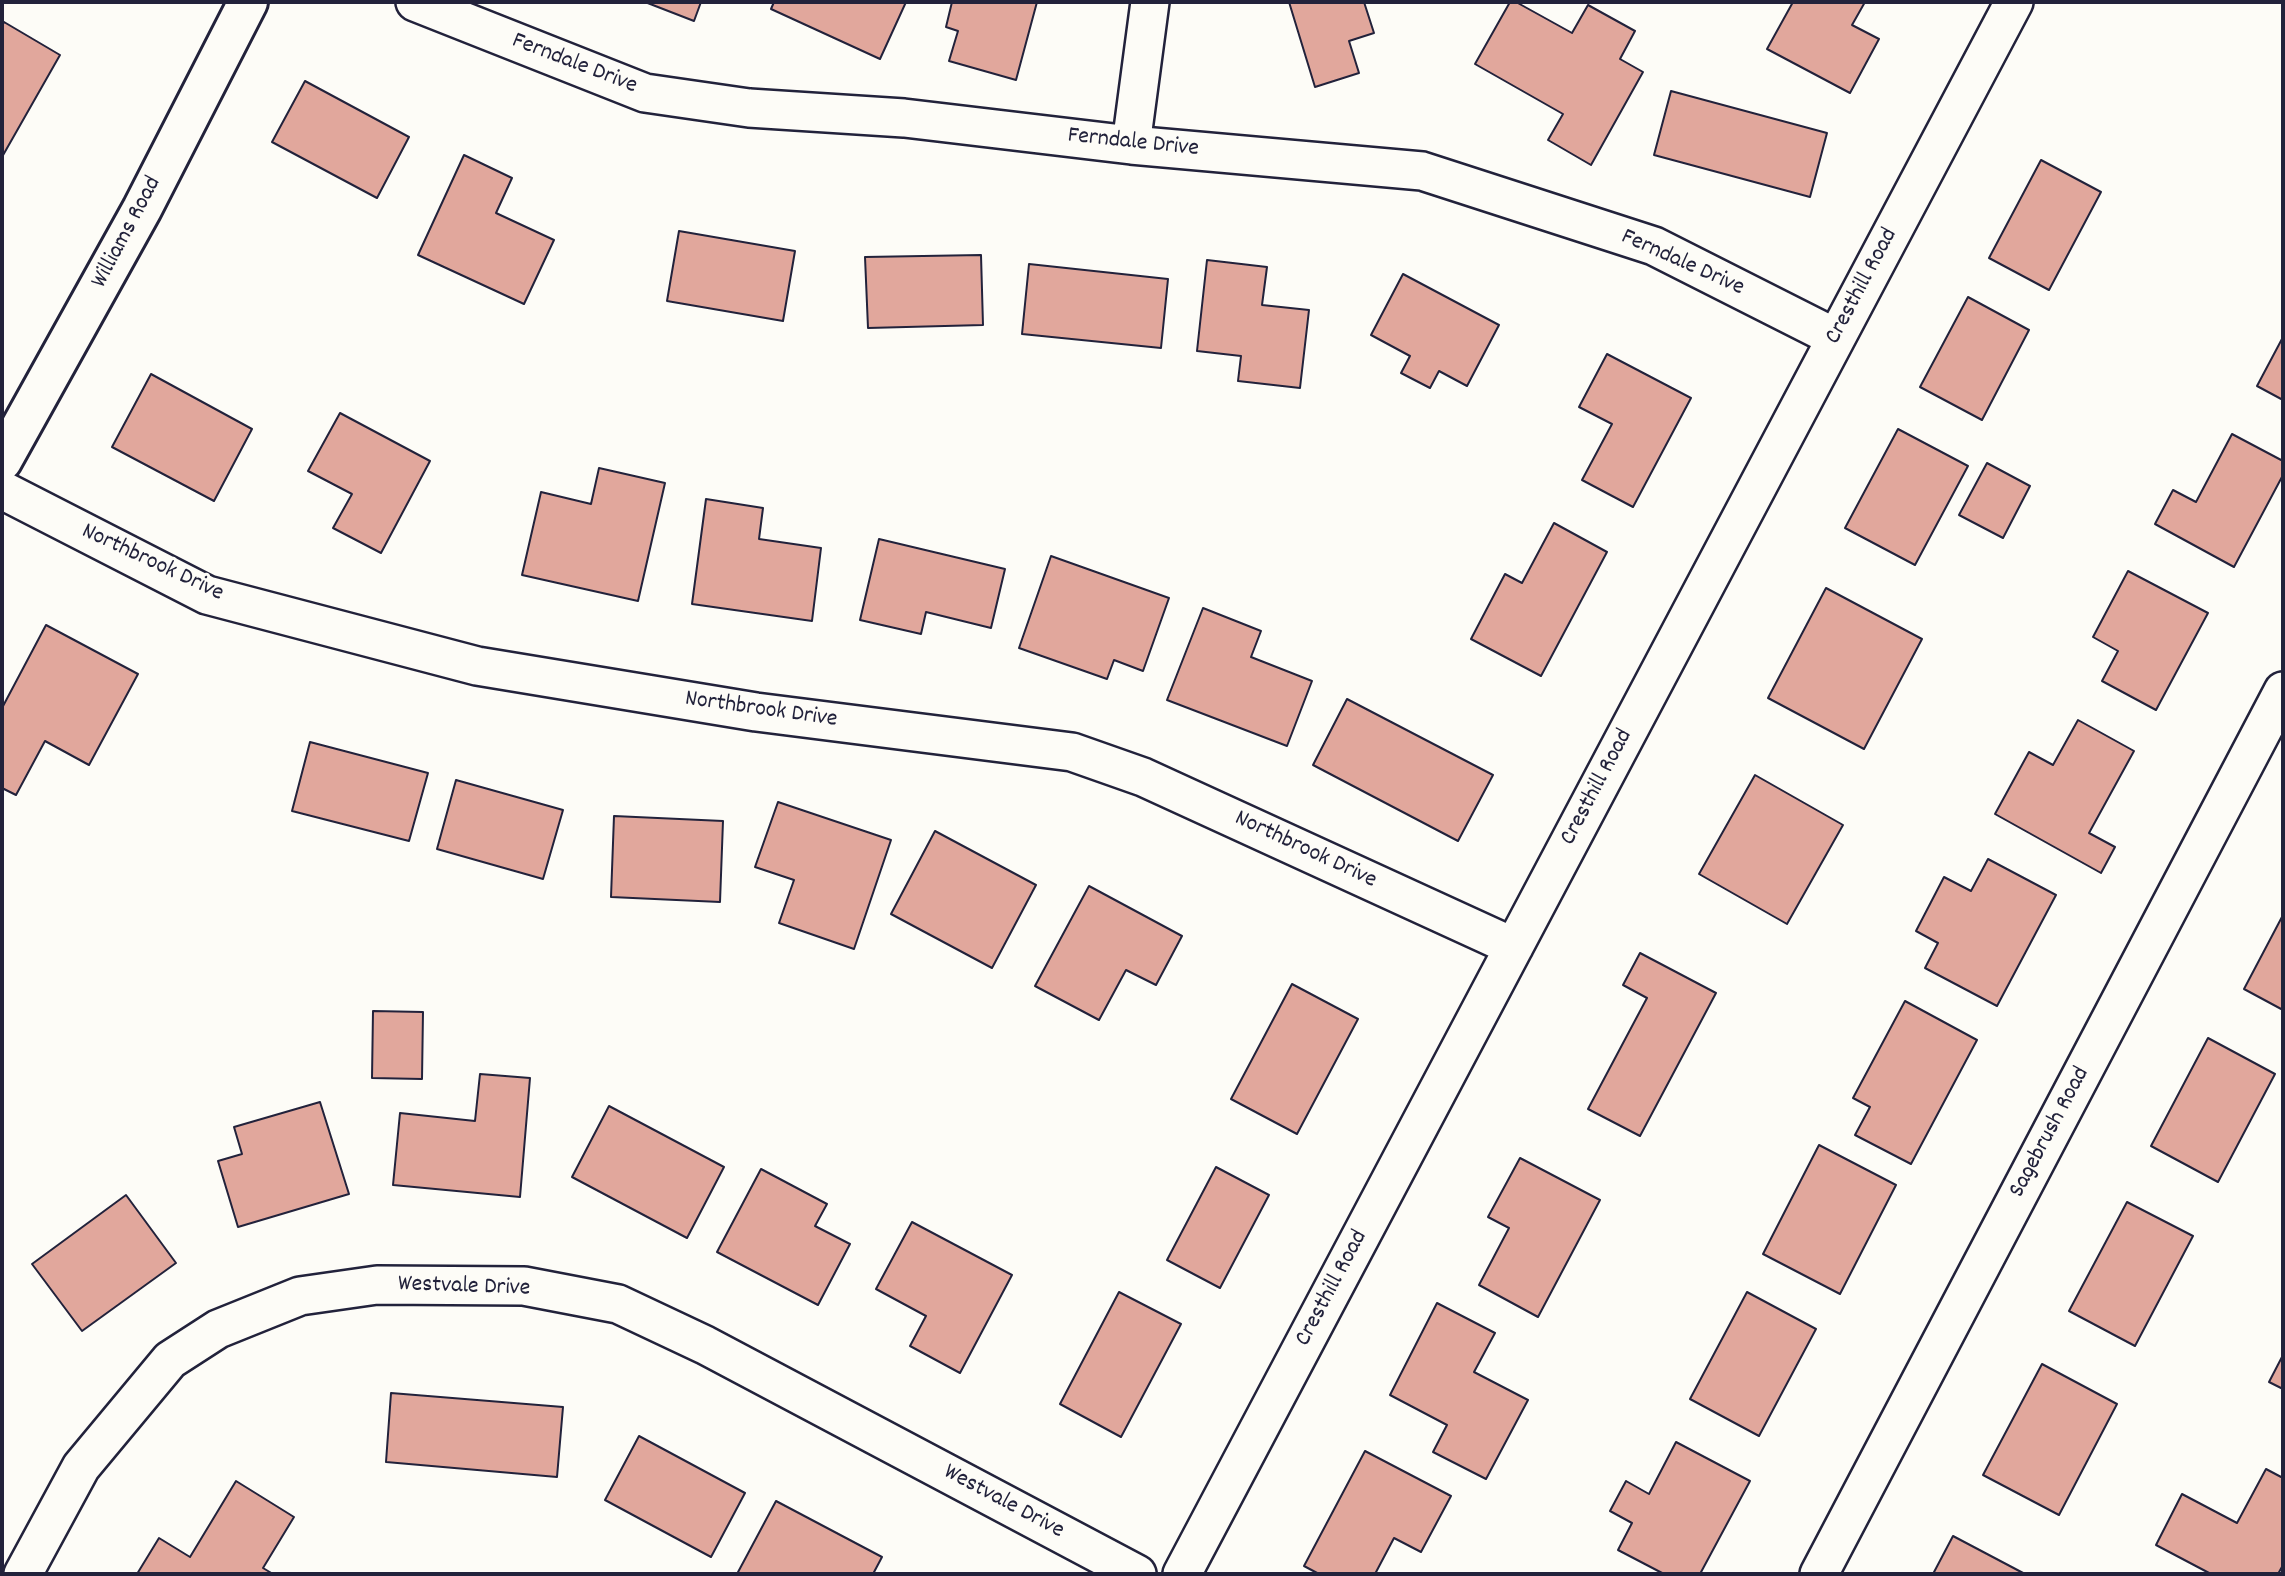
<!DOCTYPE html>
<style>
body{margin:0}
#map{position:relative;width:2285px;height:1576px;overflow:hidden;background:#fdfcf7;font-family:Dekko,sans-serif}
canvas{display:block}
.frame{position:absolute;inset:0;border:4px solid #22223b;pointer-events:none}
</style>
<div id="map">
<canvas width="2285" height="1576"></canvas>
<div class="frame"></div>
</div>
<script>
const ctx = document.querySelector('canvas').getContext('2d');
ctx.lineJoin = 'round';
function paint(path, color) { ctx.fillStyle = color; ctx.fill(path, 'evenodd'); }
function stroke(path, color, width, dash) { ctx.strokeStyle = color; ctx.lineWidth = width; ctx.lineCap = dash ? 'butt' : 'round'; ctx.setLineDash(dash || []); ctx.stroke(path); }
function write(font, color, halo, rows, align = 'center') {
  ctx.font = font + ' Dekko,sans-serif'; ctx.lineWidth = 6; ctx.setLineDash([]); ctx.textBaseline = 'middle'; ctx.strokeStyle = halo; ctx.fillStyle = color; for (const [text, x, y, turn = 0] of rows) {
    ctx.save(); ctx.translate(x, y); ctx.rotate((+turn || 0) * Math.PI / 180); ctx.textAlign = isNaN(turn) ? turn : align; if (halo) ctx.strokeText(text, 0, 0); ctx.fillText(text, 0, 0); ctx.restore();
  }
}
const building = new Path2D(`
 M645,2H701L694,21Z
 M774,2H906L880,59L771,9Z
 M952,2H1037L1016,80L949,61L958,31L946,27Z
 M1289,2H1364L1374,33L1349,41L1359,73L1315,87Z
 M1510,2H1516L1572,33L1588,5L1635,31L1620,59L1643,72L1591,165L1548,140L1563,114L1475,64Z
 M1793,2H1865L1852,25L1879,39L1850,93L1767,49Z
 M4,22L60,55L2,157V26Z
 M305,81L409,137L377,198L272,142Z
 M1671,91L1827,133L1810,197L1654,155Z
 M464,155L512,178L496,213L554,240L524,304L418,255Z
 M2041,160L2101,192L2049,290L1989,258Z
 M679,231L795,251L783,321L667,301Z
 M981,255L983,325L868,328L865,257Z
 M1207,260L1267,267L1262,305L1309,310L1300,388L1238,381L1241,356L1197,351Z
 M1029,264L1168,279L1161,348L1022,334Z
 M1403,274L1499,325L1467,386L1439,371L1430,388L1401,373L1410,356L1371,335Z
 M1968,297L2029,330L1982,420L1920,387Z
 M2283,337V400L2257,386Z
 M1607,354L1691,398L1633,507L1582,480L1612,424L1579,407Z
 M151,374L252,429L214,501L112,447Z
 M340,413L430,461L381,553L333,528L352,494L308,471Z
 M1898,429L1968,466L1915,565L1845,528Z
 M2232,434L2283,461V475L2234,567L2155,524L2173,490L2196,502Z
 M1987,463L2030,486L2003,538L1959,515Z
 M599,468L665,483L638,601L522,575L541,492L591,504Z
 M706,499L763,508L759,539L821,548L812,621L692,604Z
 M1554,523L1607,552L1541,676L1471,639L1505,574L1522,583Z
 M879,539L1005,569L991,628L926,612L921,634L860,620Z
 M1051,556L1169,598L1143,671L1114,660L1107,679L1019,648Z
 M2128,571L2208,613L2156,710L2102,681L2118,651L2093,637Z
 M1826,588L1922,639L1864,749L1768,698Z
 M1203,608L1261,631L1251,657L1312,681L1287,746L1167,700Z
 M46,625L138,674L89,765L45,741L16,795L2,788V708Z
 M1347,699L1493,775L1458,841L1313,765Z
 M2078,720L2134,751L2089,833L2115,847L2101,873L1995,814L2029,752L2053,765Z
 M310,742L428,773L409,841L292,811Z
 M1755,775L1843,825L1787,924L1699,874Z
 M456,780L563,810L543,879L437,849Z
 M778,802L891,840L854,949L779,923L794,880L755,867Z
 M614,816L723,821L720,902L611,897Z
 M935,831L1036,885L992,968L891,914Z
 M1988,859L2056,895L1997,1006L1925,968L1938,943L1916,931L1944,877L1971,891Z
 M1089,886L1182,936L1156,985L1126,970L1099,1020L1035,986Z
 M2283,915V1010L2244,989Z
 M1640,953L1716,993L1640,1136L1588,1109L1647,998L1623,985Z
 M1292,984L1358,1019L1297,1134L1231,1099Z
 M1905,1001L1977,1040L1911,1164L1855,1135L1870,1107L1853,1098Z
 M373,1011L423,1012L422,1079L372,1078Z
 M2208,1038L2275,1074L2218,1182L2151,1146Z
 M480,1074L530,1078L520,1197L393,1185L400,1113L475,1121Z
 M320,1102L349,1194L238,1227L218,1161L242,1154L234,1127Z
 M609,1106L724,1167L687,1238L572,1177Z
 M1819,1145L1896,1185L1840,1294L1763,1254Z
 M1520,1158L1600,1200L1538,1317L1479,1285L1509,1228L1488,1217Z
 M1216,1167L1269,1195L1220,1288L1167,1260Z
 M761,1169L827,1204L815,1226L850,1244L818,1305L717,1252Z
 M126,1195L176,1263L82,1331L32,1264Z
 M2127,1202L2193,1236L2135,1346L2069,1311Z
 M912,1222L1012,1275L960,1373L910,1346L926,1316L876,1289Z
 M1119,1292L1181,1324L1121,1437L1060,1404Z
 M1747,1292L1816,1329L1759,1436L1690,1399Z
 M1437,1303L1495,1333L1474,1372L1528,1400L1486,1479L1433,1452L1447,1425L1390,1395Z
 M2283,1355V1389L2269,1382Z
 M2042,1364L2117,1404L2059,1515L1983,1475Z
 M391,1393L563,1407L557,1477L386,1462Z
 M639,1436L745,1493L711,1557L605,1500Z
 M1676,1442L1750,1481L1700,1574H1664L1618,1550L1632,1523L1610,1511L1626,1481L1649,1494Z
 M1365,1451L1451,1496L1421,1552L1394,1538L1375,1574H1319L1304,1566Z
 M2266,1469L2283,1478V1565L2278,1574H2211L2156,1545L2182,1494L2237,1523Z
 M236,1481L294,1517L263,1568L273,1574H137L159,1538L190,1557Z
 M776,1501L882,1557L873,1574H737Z
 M1953,1536L2025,1574H1933Z`);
paint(building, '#e1a79c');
stroke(building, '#22223b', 2);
const street = new Path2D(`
 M415,2L645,93L749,108L904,118L1131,145L1422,171L1654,246L1836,338
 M1131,145L1150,2
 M2,490L207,595L477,666L756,712L1072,752L1143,777L1514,947
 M23,1574L81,1467L170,1360L218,1329L300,1296L377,1285L524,1286L618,1304L705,1345L1137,1574
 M1182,1574L2014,2
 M1819,1574L2283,691`);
const secondary = new Path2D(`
 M2,461L142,209L248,2`);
stroke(street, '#22223b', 42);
stroke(secondary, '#22223b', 44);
stroke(street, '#fdfcf7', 37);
stroke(secondary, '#fdfcf7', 38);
write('24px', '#22223b', '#fdfcf7', [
 ["Ferndale Drive",574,65,21],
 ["Ferndale Drive",1133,144,6],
 ["Williams Road",128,233,-62],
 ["Ferndale Drive",1682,264,24],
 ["Cresthill Road",1863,287,-62],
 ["Northbrook Drive",152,564,25],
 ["Northbrook Drive",761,711,8],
 ["Cresthill Road",1598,788,-62],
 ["Northbrook Drive",1305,851,25],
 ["Sagebrush Road",2051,1133,-62],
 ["Westvale Drive",464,1288,2],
 ["Cresthill Road",1333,1289,-62],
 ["Westvale Drive",1003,1503,28]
]);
</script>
